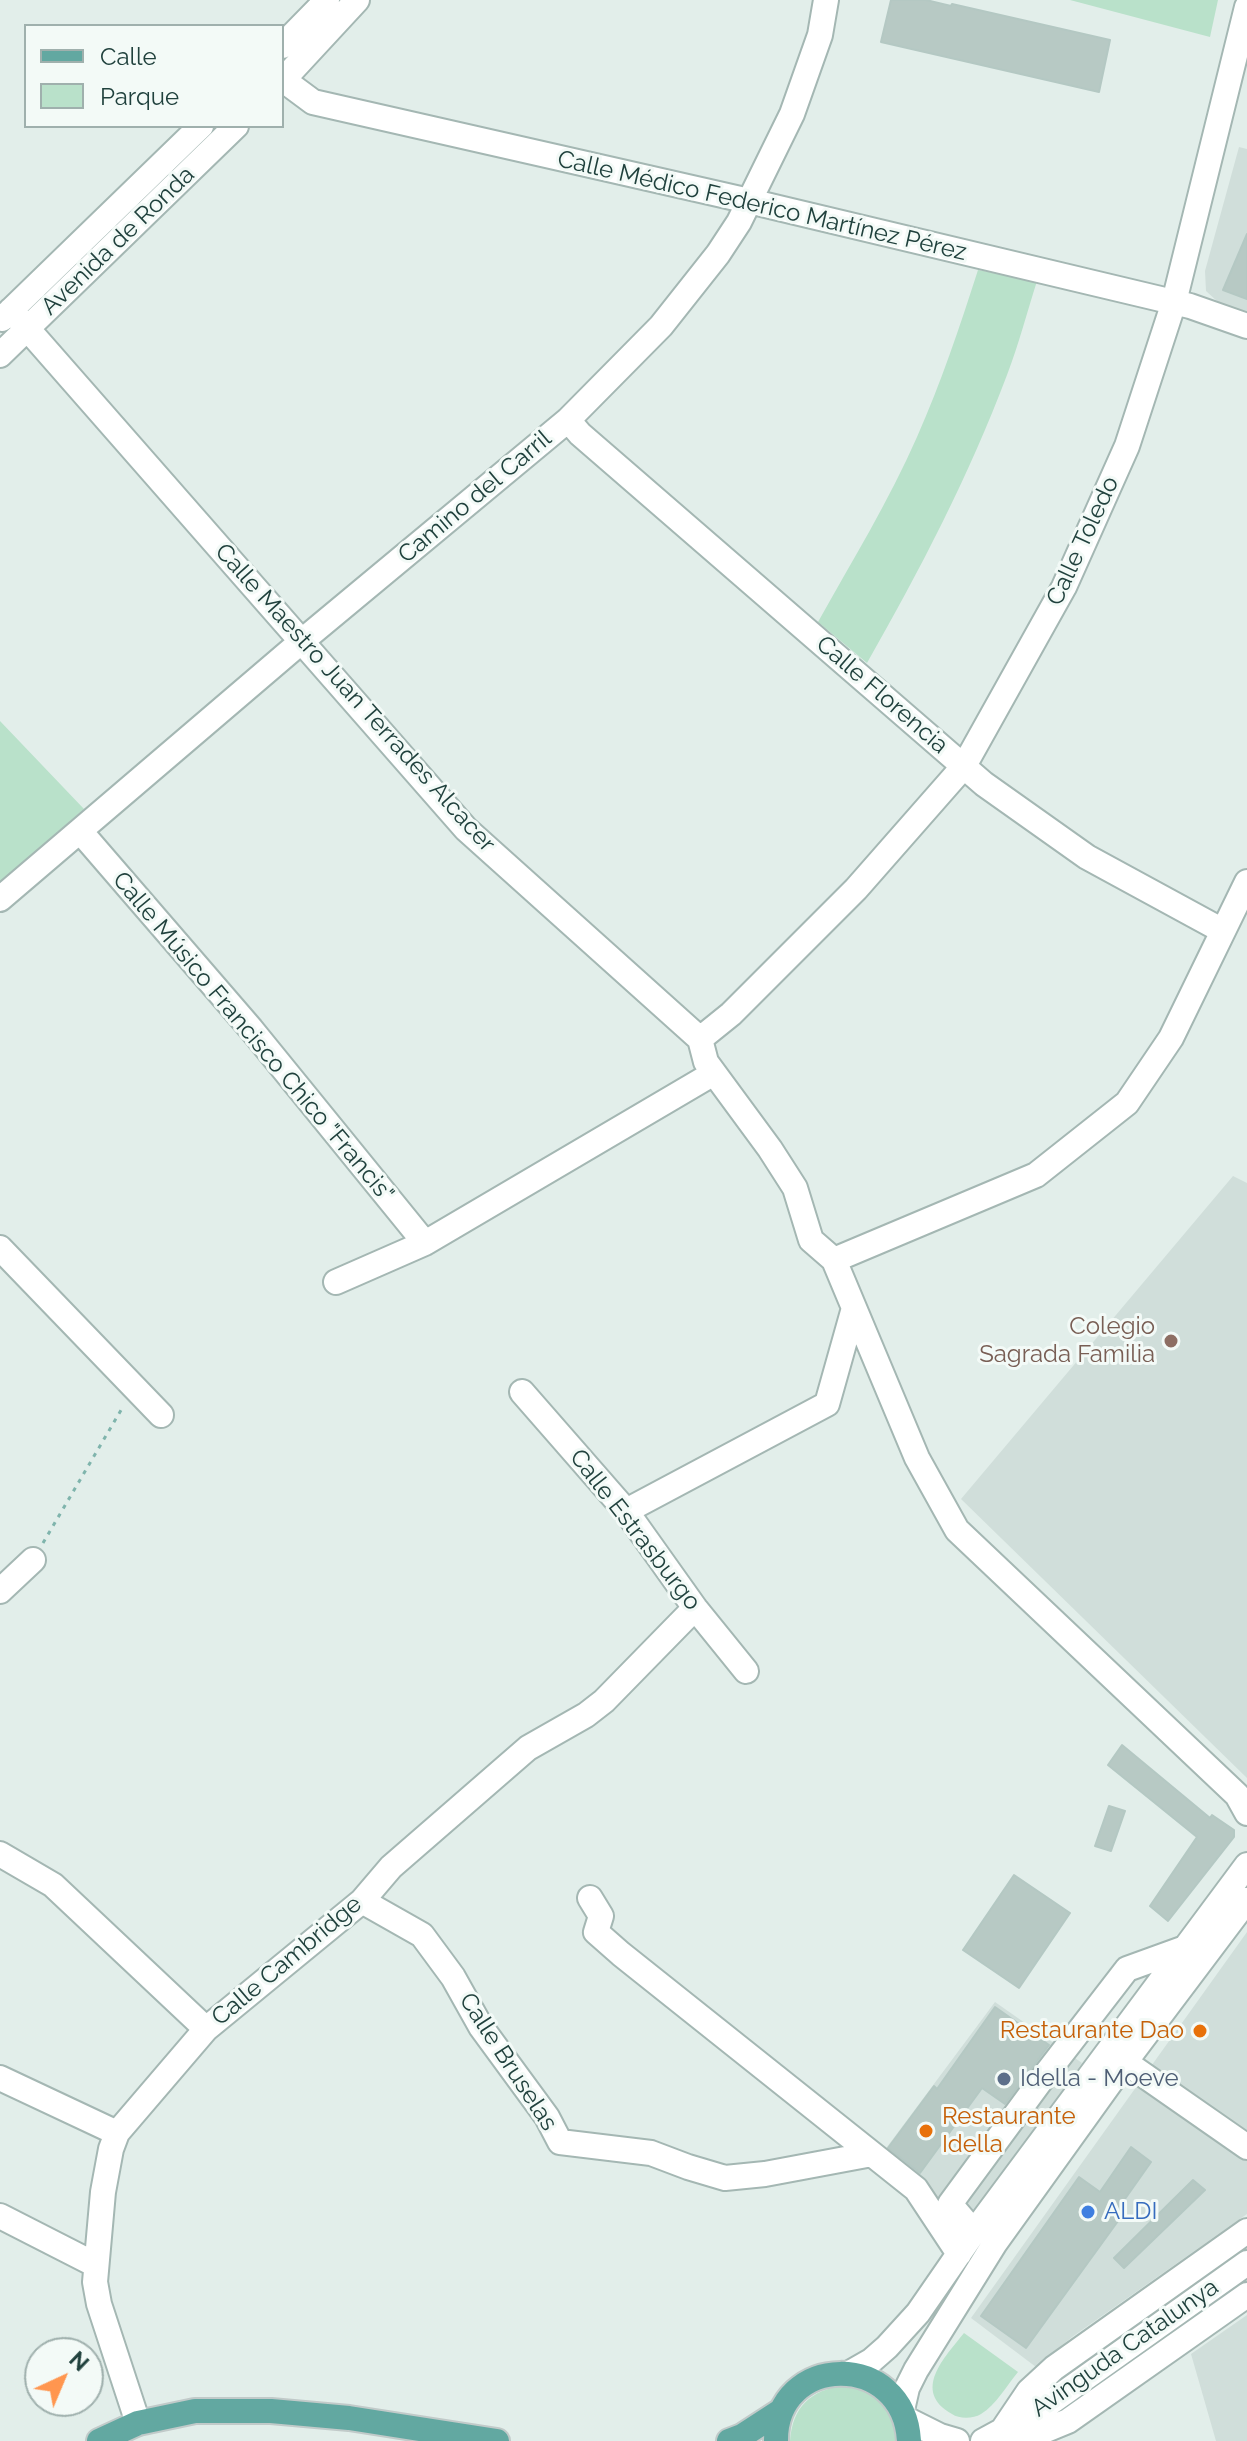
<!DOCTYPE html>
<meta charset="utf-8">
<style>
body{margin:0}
#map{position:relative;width:1247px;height:2441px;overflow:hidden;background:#e2eeea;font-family:Raleway,sans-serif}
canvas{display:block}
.legend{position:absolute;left:24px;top:24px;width:260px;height:104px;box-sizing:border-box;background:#f3faf7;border:2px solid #9fb0ad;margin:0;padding:10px 14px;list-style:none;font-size:24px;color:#20413d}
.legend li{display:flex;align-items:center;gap:16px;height:40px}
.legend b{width:40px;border:2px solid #9fb0ad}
.north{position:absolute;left:24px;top:2337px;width:80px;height:80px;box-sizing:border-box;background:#f3faf7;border:2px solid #9fb0ad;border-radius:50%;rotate:44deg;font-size:22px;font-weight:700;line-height:32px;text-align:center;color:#20413d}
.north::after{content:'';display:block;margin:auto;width:28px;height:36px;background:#ff964f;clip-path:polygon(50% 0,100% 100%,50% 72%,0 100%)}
</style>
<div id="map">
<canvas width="1247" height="2441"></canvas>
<ul class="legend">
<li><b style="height:10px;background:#62a8a1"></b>Calle</li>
<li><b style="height:22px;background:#b9e1ca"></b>Parque</li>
</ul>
<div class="north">N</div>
</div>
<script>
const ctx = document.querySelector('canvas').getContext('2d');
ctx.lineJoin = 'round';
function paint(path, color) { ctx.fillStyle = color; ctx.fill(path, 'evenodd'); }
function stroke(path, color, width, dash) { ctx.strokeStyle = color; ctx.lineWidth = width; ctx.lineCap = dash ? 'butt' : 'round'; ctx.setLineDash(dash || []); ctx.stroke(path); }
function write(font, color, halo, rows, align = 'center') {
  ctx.font = font + ' Raleway,sans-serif'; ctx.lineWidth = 6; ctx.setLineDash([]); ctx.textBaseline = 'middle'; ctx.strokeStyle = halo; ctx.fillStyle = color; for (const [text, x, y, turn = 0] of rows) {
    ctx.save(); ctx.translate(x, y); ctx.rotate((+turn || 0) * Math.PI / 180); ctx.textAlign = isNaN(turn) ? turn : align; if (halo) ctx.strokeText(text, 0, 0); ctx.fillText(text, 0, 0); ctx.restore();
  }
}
paint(new Path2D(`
 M1239,147L1247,149V313L1218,302L1206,291L1205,271Z
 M1233,1176L1247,1183V1778L961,1499Z
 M1247,1932V2214L1072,2337L1036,2367L971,2318Z
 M995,2002L1082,2063L958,2240L884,2151Z
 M1247,2315V2441H1216L1191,2354Z`), '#d0deda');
paint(new Path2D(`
 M1070,0H1218L1210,37Z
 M978,270L1037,281C1027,312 1019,344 1007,375C969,476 920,570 867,663L818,622C852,561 889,501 917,437C941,383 960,326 978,270Z
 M0,721L84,809L0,882Z
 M964,2333L1018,2372C1007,2385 996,2405 981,2414C973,2419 959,2419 952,2414C911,2391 945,2357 964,2333Z
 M844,2385C878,2391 894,2406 897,2441H790C793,2406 810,2391 844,2385Z`), '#b9e1ca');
const building = new Path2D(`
 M891,0H926L951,6L952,4L1110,40L1099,92L881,42Z
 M1247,234V299L1223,290Z
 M1122,1745L1210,1818L1212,1815L1234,1830V1837L1168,1921L1150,1906L1197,1837L1108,1765Z
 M1109,1806L1125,1811L1111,1851L1095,1846Z
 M1014,1875L1070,1913L1019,1988L963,1950Z
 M995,2007L1049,2045L1005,2104L982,2088L920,2173L888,2148L934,2086L937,2089Z
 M1131,2147L1151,2162L1120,2206L1126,2210L1026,2348L981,2316L1079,2177L1100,2192Z
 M1193,2180L1205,2190L1124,2268L1114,2258Z`);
paint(building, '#b7c9c4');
stroke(building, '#b4c8c3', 2);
const minor = new Path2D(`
 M282,46L327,0
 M282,79L313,102L749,201L1190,306L1247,326
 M282,81L357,0
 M11,310L466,829L700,1039L706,1062L770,1149L795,1188L811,1240L834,1260L917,1458L957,1530L1237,1795L1247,1813
 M2,319L201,126
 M0,355L236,126
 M568,420L580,434L984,784L1087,857L1223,931
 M80,831L251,1029L425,1243
 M0,899L302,641L568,420L661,326L718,254L739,222L792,114L820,35L826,0
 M700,1039L731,1014L856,889L964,766L1064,587L1127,446L1174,302L1247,7
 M0,1248L161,1415
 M834,1260L1036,1175L1127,1103L1171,1038L1247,882
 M336,1282L425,1243L714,1073
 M522,1392L626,1511L695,1608L746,1671
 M626,1511L827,1404L854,1308
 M0,1591L33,1560
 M0,1854L53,1885L206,2029
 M590,1898L601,1916L596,1932L621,1954L916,2189L959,2254
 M362,1901L422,1935L453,1977L481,2027L547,2117L560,2142L651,2153L688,2167L725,2178L765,2174L872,2154
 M1125,2062L1247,2147
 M0,2078L117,2133
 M0,2216L96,2265
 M974,2232L950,2204L1039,2083L1127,1969L1185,1948
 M850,2373L871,2361L887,2347L918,2313L974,2232L1247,1865
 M902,2410L907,2388L916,2370L995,2243L1125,2062L1247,1900
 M906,2419L940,2436L957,2441
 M138,2423L99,2304L95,2282L103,2192L111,2149L117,2133L206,2029L362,1901L391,1867L528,1748L586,1715L604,1701L695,1608
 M1002,2431L1029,2391L1054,2368L1247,2231
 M999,2439L1041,2432L1068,2421L1247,2295
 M983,2441L1040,2410L1247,2263`);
const major = new Path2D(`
 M99,2441L138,2423L195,2411H271L349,2418L497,2441
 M729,2441L742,2436L782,2410
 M776,2441C775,2353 904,2350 909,2441`);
stroke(minor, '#a4b7b3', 28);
stroke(major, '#c1cac9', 28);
stroke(new Path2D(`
 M43,1543L124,1405`), '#7fb4ac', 3, [4, 6]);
stroke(minor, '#fff', 24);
stroke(major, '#62a8a1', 24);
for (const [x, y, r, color] of [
 [1171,1341,8,"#8d6e63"],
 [1200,2031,8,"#e8710a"],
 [1004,2079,8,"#5c6f8a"],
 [926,2131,8,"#e8710a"],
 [1088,2212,8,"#3f7fe0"]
]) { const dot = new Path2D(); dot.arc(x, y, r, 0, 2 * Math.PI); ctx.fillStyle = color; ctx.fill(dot); stroke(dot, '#f3faf7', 3); }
write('24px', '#20413d', '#f3faf7', [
 ["Calle Médico Federico Martínez Pérez",762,206,13],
 ["Avenida de Ronda",118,241,-44],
 ["Camino del Carril",475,497,-40],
 ["Calle Toledo",1083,541,-65],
 ["Calle Florencia",882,695,41],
 ["Calle Maestro Juan Terrades Alcacer",355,698,48],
 ["Calle Músico Francisco Chico \"Francis\"",253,1037,50],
 ["Calle Estrasburgo",635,1530,52],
 ["Calle Cambridge",287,1961,-40],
 ["Calle Bruselas",508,2062,57],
 ["Avinguda Catalunya",1125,2348,-35]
]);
write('24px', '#785e54', '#f3faf7', [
 ["Colegio",1155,1327],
 ["Sagrada Familia",1155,1355]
], 'right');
write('24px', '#c56008', '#f3faf7', [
 ["Restaurante Dao",1184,2031],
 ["Restaurante",942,2117,"left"],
 ["Idella",942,2145,"left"]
], 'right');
write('24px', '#4e5e75', '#f3faf7', [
 ["Idella - Moeve",1020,2079]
], 'left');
write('24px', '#366cbe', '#f3faf7', [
 ["ALDI",1104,2212]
], 'left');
</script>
